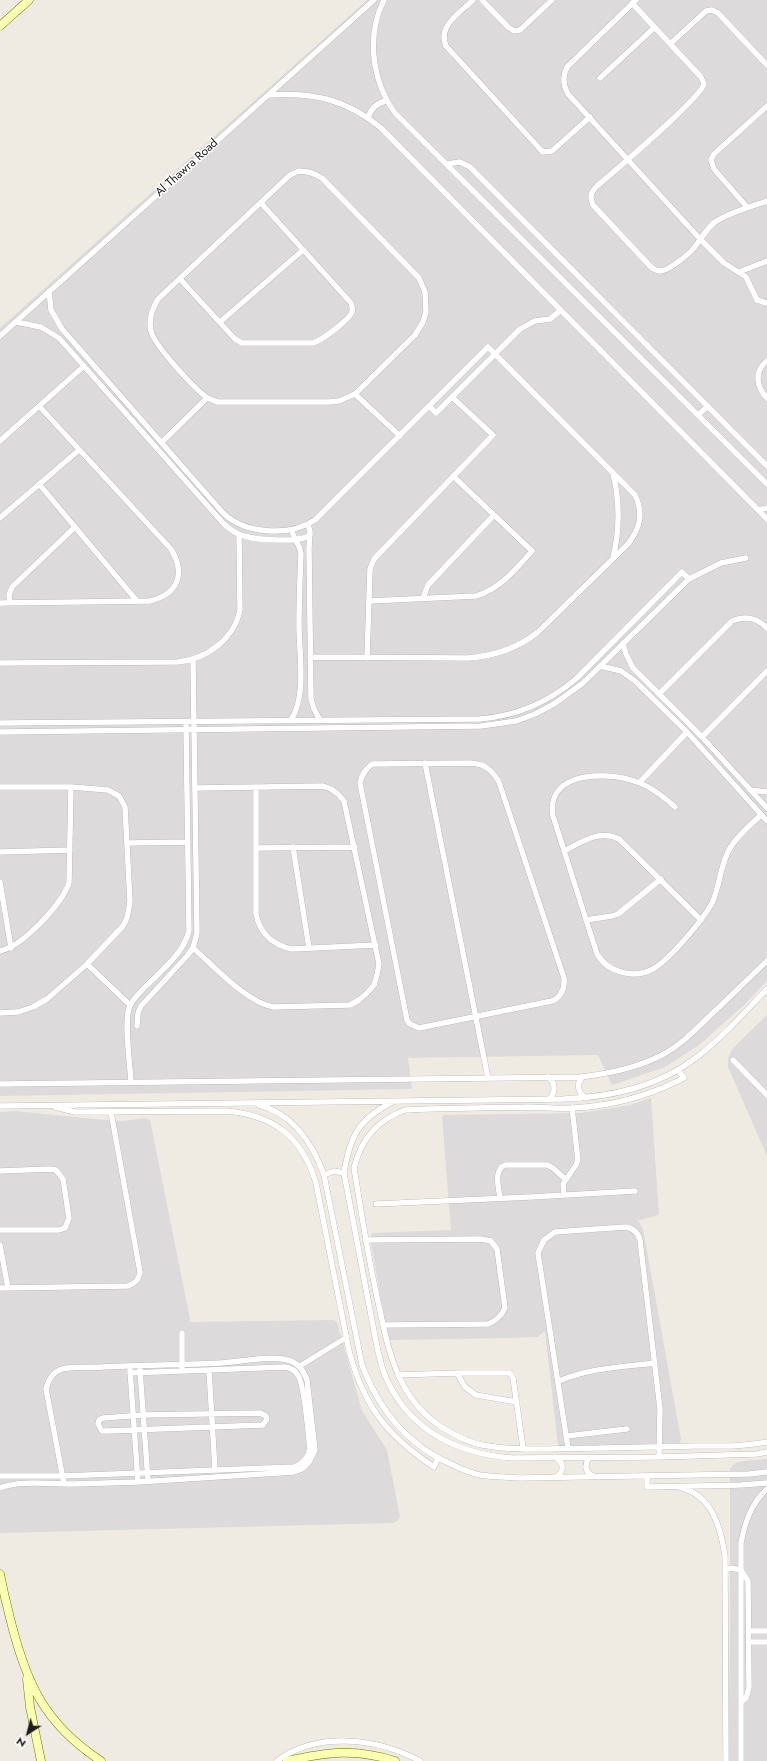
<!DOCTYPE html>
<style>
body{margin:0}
#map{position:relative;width:767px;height:1761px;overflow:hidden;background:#f0ebe2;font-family:Jost,sans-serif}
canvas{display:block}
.north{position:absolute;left:8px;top:1713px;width:40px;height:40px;-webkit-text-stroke:3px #fff;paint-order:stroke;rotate:216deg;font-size:11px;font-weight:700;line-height:16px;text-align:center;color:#1d1d1d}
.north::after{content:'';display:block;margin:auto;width:14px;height:18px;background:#1d1d1d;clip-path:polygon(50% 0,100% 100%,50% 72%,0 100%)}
</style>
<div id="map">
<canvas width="767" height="1761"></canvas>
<div class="north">N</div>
</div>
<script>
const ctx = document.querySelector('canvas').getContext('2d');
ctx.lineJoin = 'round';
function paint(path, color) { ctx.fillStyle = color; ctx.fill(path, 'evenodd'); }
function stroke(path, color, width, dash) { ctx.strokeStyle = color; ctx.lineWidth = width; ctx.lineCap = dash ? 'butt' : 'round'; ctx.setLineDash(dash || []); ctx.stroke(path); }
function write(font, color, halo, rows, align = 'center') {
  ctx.font = font + ' Jost,sans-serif'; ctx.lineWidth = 3; ctx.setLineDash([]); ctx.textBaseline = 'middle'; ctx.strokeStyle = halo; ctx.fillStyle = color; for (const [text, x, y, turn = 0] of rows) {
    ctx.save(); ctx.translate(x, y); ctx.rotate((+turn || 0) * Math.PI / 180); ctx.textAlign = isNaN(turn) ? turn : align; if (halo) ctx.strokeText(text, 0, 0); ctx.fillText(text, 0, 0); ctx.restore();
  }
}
paint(new Path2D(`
 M367,0H767V981L744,1005L699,1045L665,1067L612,1085L598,1055L408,1058L412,1089L0,1096V328Z
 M767,1015V1156L728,1067V1058L733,1048Z
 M651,1098L659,1215L636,1221L639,1222L643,1229L681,1439L680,1443L561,1447L558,1445L545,1331L538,1337L509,1338L390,1340L388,1338L370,1238L372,1233L451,1230L442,1117L444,1115L581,1113L630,1105Z
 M14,1111L94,1119L122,1121L145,1118L150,1120L190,1319L189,1322L333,1320L337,1322L362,1411L387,1450L400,1517L397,1521L393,1523L0,1533V1112Z
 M767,1459V1761H728L730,1637V1469L735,1463L744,1461Z`), '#dcdada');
const street = new Path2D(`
 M384,0C366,36 372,81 395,113L767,484
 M473,0C461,12 437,26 446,46L540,149L543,152L552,151L590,117
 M482,0L508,27L514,31L520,30L552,0
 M636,0L567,67C562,77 563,85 568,94L700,239L724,263L746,277L757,300L767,303
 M632,3L701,77L704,84C700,99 612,173 595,188C590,194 590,198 593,205L650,266C653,269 656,271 661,271C669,270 688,255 694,248C701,239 706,229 715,222C730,212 750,207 767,201
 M670,44L706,11L712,10L718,13L767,65
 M600,78L655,27
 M268,95C313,92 346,99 381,128L767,519
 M368,118C371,108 377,103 386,101
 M446,164L460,162L470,167L767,466
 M299,171C308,171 314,173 322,178L419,278L425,292L426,312L423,322L415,335L355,394L339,401L329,402H217C213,400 209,399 206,397C193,387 154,345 151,331C148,319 152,309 158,299L290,175Z
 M747,207L714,169L711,160L714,154L767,106
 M739,272L767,261
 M180,279L235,339L242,343H313C321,341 349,320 352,312C353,308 352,306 351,303L261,203
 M49,291L51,310L62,329L223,513C245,534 289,537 315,520L488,347L635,495C644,514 640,528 628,544L538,632C517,649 494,656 468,658L310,657
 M16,322L41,327L59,338L223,523C229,529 236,534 244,536C257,540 300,543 310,535
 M220,322L303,250
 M0,336L374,0
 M767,361C754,371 756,387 767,398
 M355,394L400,436
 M429,406L436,413L520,329L535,321L550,319L561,310
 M698,415L708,406
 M0,441L84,366
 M162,442L207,398
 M613,473C620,502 620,529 613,558
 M39,484L137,601
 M758,510L767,508
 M0,518L79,450
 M308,524L310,532L309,548L311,699L314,709L320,720
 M423,598L428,585L494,515
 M369,601L476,596C500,589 516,569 532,551L453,476
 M0,603L150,601C178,594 186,574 171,549L39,406
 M10,603L9,595L12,587L75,527
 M623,643L626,654L633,668L702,737L767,808
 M367,658L370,569L374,559L493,435L452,397
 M0,663L178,662C207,659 234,639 240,610L239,534
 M600,666L621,671L635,681L687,732L767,821
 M659,694L732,621C746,615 757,618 767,628
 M291,720C307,695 299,654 299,624C299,601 300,577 301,554C300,544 293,539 292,530
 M0,723L480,719C517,716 549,702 577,678L682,572L689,579
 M0,732L481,726L516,721L535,714L554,704L583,683L689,579L721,563L746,558
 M702,737L767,671
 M425,763L488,1078
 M471,763C485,764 492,770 499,782L564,978C565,989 561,997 552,1001L419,1028L410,1024L407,1020L360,783C362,774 365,770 372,764Z
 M640,782L687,732
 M0,787H71L108,790L119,796L125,807L130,902L127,918L123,926L87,964L47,999L33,1007L18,1012L0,1013
 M256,787V914C260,933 272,945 292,949L376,945
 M750,790L767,792
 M675,807C664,797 652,787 637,782C610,771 545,770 553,816L597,954C608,973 634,979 653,969C669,960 703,920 712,903C720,886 720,865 730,848C738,835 750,825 761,815
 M127,843L188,842
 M293,847L309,948
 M256,848L355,847
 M564,851C582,842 600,829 619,839L701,920
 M0,852L70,850
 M0,882L11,948
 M586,920L612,916L618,914L661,879
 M193,948C215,967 245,1001 273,1007L350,1005L359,1000L367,993L374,985L377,975L379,964L344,801L338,794L331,789L323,786L196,788
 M0,951C23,946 61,905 69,883L71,787
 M87,964L130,1005
 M137,1026L138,1013L141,1006L187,956L193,948L197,933L193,659
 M733,1060L767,1095
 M678,1070L684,1078C649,1096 613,1106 573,1108C558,1109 543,1107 527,1107C487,1108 446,1108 405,1110C377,1120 361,1139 354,1168C361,1210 367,1251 376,1292C388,1347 395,1401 448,1431C459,1437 470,1443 482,1445C517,1452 563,1448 599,1448C630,1447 662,1447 694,1446C718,1446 743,1447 767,1442
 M548,1077C556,1083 556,1092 549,1099
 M582,1077C576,1085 578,1093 586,1098
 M131,1082C130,1063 124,1025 129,1008C132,999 140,993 146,986C163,969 183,954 189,931L186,725
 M0,1084L582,1077C610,1073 637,1068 662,1055C683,1044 699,1026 716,1010C733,994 750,977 767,961
 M392,1102C358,1120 350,1136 344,1173L377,1347C380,1359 382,1371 388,1382C412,1432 459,1454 512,1458L659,1457L757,1454L767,1452
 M259,1105C293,1114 313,1144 324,1175L362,1365C379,1410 407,1445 451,1464C461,1469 470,1473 480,1475C493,1477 507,1477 520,1478L749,1474L767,1472
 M0,1106L563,1099C612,1097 658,1087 697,1057C723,1037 745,1012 767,989
 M55,1107L75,1112L226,1111C274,1115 302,1137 316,1183L349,1351C364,1406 386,1435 434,1467L438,1458
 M0,1171L49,1169L56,1170L63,1179L69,1218L65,1228L59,1230H0
 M324,1175L334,1171L344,1173
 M564,1195L563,1184L576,1165L578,1160L572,1108
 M500,1199C499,1188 493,1170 505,1165H547L553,1168L565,1179
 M376,1204L531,1197L635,1191
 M365,1240L481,1239L491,1241L497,1249L505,1308C501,1317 496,1321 488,1324L383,1325
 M0,1245L8,1288
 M0,1288L128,1286C135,1283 139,1280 140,1272L111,1112
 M182,1333V1368
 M300,1366L347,1337
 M130,1370L138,1482
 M140,1370L148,1481
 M209,1370L215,1470
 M457,1373L465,1387L476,1395L517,1402
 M398,1375L457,1373H510L513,1378L523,1448
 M559,1381C589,1368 622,1367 655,1363
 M260,1413L266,1416L267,1419L263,1425L106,1431H102L98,1424L99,1420L103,1418L143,1415Z
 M567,1436L627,1429
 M568,1448L538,1253L544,1240L555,1232L625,1227C633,1228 638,1232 640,1240L660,1409L659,1457
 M555,1457C564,1462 565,1471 556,1477
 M589,1458C584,1465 585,1472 593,1476
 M0,1476H62L294,1467C303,1464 308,1459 310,1449C308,1434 305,1386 298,1375C295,1370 290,1368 285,1367L130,1373
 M647,1476V1487L741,1485L767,1483
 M679,1487C712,1495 720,1525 725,1555L726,1761
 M0,1488C19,1480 51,1484 72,1484L138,1482L294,1472L302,1469L309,1462L315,1450L307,1380C303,1370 299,1363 287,1360C271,1355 239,1362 221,1363C181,1365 142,1365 102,1367C90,1368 74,1366 62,1369C53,1372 48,1381 46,1389L64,1484
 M726,1570L731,1568L741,1570L748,1581L749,1688L746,1698L741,1702
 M749,1631H767
 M749,1642H767
 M277,1761C317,1731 377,1738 420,1761
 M741,1761V1543C745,1522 751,1504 767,1489`);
const secondary = new Path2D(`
 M0,26L29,0
 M0,1574C3,1590 7,1606 11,1622C27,1685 45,1724 101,1761
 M27,1679L30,1707L41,1761
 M287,1761C327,1752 355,1748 395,1761`);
stroke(street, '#a4a4a4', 6);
stroke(secondary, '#6b7900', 9);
stroke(street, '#fff', 5.5);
stroke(secondary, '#faffb1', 8);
write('12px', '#1d1d1d', '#fff', [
 ["Al Thawra Road",187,168,-42]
]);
</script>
